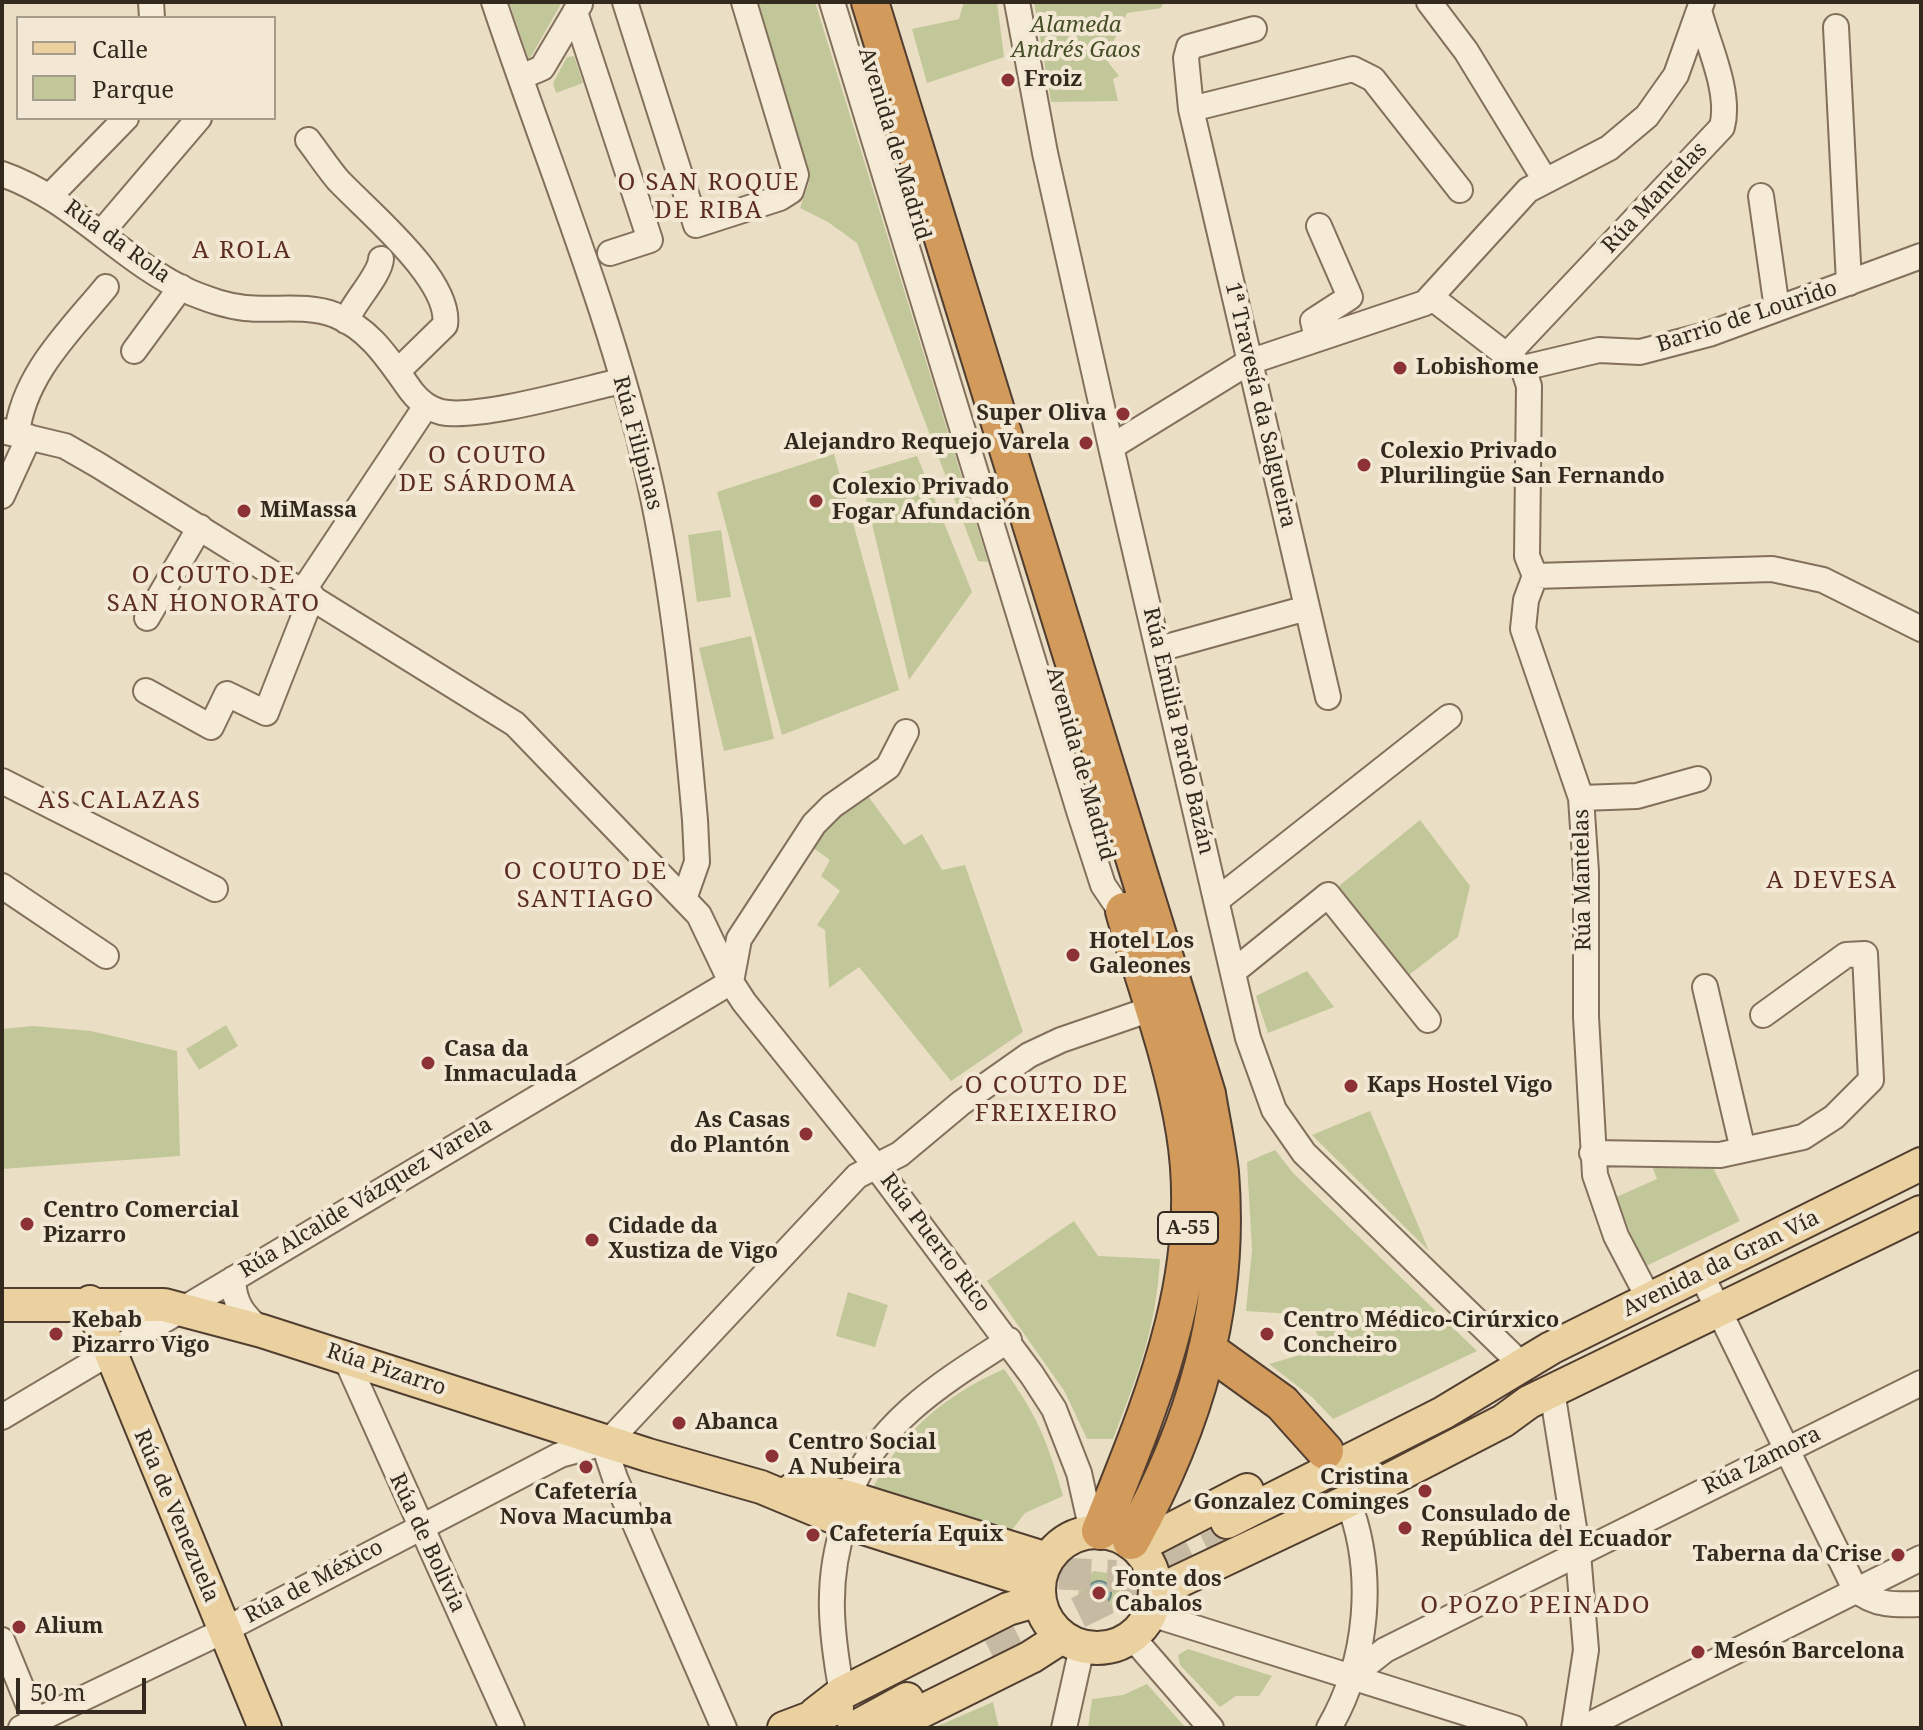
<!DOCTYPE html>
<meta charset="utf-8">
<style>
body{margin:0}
#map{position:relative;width:1923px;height:1730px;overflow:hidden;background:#eadec4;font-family:"Noto Serif",serif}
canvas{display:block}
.frame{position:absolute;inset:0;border:4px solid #34291f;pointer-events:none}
.legend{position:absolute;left:16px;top:16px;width:260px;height:104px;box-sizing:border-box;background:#f2e8d3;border:2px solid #a69c8b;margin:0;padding:10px 14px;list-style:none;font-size:24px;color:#34291f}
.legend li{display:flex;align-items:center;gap:16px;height:40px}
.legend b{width:40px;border:2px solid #a69c8b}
.scale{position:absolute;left:16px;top:1678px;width:130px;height:36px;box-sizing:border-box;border:4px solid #34291f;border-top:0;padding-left:10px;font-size:24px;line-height:28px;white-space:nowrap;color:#34291f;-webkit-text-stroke:6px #f2e8d3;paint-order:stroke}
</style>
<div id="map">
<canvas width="1923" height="1730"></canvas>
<div class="frame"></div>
<ul class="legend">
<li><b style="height:10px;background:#ead19f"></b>Calle</li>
<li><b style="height:22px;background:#c2c799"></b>Parque</li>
</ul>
<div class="scale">50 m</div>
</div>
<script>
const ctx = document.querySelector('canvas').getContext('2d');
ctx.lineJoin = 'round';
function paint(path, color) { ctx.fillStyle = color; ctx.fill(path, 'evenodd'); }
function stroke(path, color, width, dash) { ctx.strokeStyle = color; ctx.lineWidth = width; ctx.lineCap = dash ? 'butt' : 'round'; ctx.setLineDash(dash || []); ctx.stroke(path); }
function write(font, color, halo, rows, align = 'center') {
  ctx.font = font + ' "Noto Serif",serif'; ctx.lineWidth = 8; ctx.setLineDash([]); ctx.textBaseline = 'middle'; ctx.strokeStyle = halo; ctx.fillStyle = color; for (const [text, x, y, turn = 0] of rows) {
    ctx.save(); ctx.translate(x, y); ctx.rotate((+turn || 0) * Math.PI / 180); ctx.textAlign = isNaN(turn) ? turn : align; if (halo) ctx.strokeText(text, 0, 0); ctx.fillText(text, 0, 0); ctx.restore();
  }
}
paint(new Path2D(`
 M509,2H562L529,60Z
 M752,2H815L988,562L978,561L857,243L828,222L800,208L809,183Z
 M964,2H997L1004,57L927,83L912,29L959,19Z
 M1034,2H1164L1161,8L1127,13L1107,55L1108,62L1119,76L1113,79L1118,101L1051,102Z
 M574,56L583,83L556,93L553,83L567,57Z
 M834,454L899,690L782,735L717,492Z
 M917,456L972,592L909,680L860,473Z
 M721,530L731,597L697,602L688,535Z
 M751,636L774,739L724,751L699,648Z
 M865,792L904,845L922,834L942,870L965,865L1023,1032L951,1081L859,967L829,988L825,930L817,925L840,891L821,876L830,860L809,845L820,828Z
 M1420,820L1470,886L1458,937L1405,978L1334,890Z
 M1307,971L1334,1007L1268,1033L1256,996Z
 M226,1025L238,1046L199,1070L186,1049Z
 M33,1026L91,1031L177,1051L180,1156L2,1169V1029Z
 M1370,1111L1429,1251L1312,1135Z
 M1275,1150L1294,1174L1477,1351L1333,1419L1313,1398L1269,1364L1324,1348L1308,1315L1246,1311L1252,1250L1247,1162Z
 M1710,1162L1740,1221L1646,1266L1614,1198L1657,1179L1651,1164Z
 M1074,1221L1098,1256L1160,1259C1156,1329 1138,1374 1113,1439H1087L1065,1392L987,1281Z
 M848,1292L888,1305L875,1347L836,1336Z
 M1004,1369C1037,1415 1048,1442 1063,1496L1025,1513L1007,1536L871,1491C902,1432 943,1396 1004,1369Z
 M1094,1571L1108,1573L1120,1589L1115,1608L1104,1615L1090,1614L1077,1598L1082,1579Z
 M1188,1649L1272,1676L1259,1696H1236L1220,1707L1180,1665L1178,1655Z
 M1147,1684L1186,1728H1088L1092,1699L1123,1695Z
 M993,1702L999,1728H933Z`), '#c2c799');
const water = new Path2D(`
 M1087 1593a12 12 0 1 1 24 0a12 12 0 1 1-24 0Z`);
paint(water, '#a5bdb6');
stroke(water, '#6d8a82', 2);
stroke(new Path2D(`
 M1013,1561L1050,1573L1116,1576
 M992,1655L1236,1535`), '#c6baa3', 32, [32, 16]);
const minor = new Path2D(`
 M151,2L152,18
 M494,2C547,160 612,316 649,479C674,590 685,707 695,820L697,862L684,899
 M625,2L696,225L780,198L791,191L796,175L744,2
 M832,2L1080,814L1103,885L1126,919
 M1017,2L1045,153L1111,447L1248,1038L1274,1110L1304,1153L1521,1364
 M1429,2L1466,51L1545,180
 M575,12L650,240L610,253
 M1836,27L1849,283
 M1254,29L1189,47L1186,58L1191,109L1328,697
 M521,77L542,68L580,4
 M1191,109L1353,69L1373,79L1460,190
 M308,140C318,153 327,167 338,180C367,211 452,280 445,325L399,370
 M2,174C74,199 123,263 192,293C210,300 226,306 245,308C276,311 306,304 335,315C372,330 390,362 412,392C419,401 430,409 441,412C478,420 581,390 621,381
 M51,195L126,118
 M1761,196L1777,309
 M101,233L199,118
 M1431,297L1518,364
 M346,321C353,303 380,275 381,259
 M1317,338L1313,321L1350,297L1319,226
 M134,351L181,287
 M1507,355L1722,127C1731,93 1709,47 1700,14
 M1523,368L1599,350L1640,352L1709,334L1921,256
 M1523,368L1529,386L1527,556L1535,576
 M2,431L65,446L98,465L515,724L699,915L731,982L744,1002L875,1165L1032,1375L1054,1409L1079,1473L1092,1531
 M17,434C23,375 70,331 106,287
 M1111,447L1249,362L1425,303L1528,190L1609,148L1647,116L1676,75L1702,2
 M2,496L29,437
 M1535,576L1526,600L1523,629L1581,798L1586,872V1017L1595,1175L1616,1236L1649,1299
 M1535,576L1772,569L1823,580L1921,629
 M303,591L426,406
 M147,618L200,527
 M1159,649L1307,608
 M146,691L211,727L227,694L266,713L312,596
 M2,781L215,889
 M1581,798L1637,796L1698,779
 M2,886L106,956
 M1217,900L1449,717
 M1233,972L1328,895L1428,1020
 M731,982L739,939L814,824L832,806L888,767L906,732
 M1705,987L1743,1150
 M1592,1153L1720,1155L1803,1137L1834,1117L1871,1080L1865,954L1846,955L1763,1015
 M1701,1274L1855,1589C1875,1606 1896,1605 1921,1604
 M233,1279C234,1304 243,1315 262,1331
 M345,1357L512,1728
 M1552,1391L1578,1553L1586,1650L1574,1728
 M2,1417L731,982
 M608,1442V1457L615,1478L724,1728
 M848,1497C876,1422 945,1381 1009,1340
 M1151,1614L1514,1728
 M1132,1637L1211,1728
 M2,1640L38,1728
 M1352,1676L1385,1650L1921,1383
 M842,1693C831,1633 825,1580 845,1522
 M21,1728L215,1635L560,1455L608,1442L857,1176L900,1154L961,1103L1029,1055L1061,1040L1154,1008
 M1064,1728L1082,1647
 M1329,1728C1368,1661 1376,1573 1348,1501
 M1583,1728L1921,1558`);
const major = new Path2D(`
 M90,1302L265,1728
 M2,1305H164L262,1331L648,1455L761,1487L845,1522L1039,1584
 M792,1490L822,1491L848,1497L1047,1559
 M1227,1522L1443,1413L1551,1348L1921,1164
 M1039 1590a58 58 0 1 1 116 0a58 58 0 1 1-116 0Z
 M1137,1547L1247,1490
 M1156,1592L1348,1501L1503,1421L1529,1402L1921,1212
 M815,1714L842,1693L1008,1609L1039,1600
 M784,1728L837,1708
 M854,1728L907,1699
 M888,1728L1031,1657L1062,1637`);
const highway = new Path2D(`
 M870,2L1207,1094C1211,1119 1217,1146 1220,1172C1231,1306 1195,1426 1131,1541
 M1207,1349L1282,1403L1325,1451
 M1100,1531C1151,1403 1208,1275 1185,1133C1173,1058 1145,985 1124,911`);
stroke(minor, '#83705c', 28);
stroke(major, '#513e30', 36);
stroke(highway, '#513e30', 40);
stroke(minor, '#f5ebd6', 24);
stroke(major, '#ead19f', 32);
stroke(highway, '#d29b5c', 36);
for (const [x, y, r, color] of [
 [1008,80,8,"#8c3234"],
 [1400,368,8,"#8c3234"],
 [1123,414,8,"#8c3234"],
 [1086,443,8,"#8c3234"],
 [1364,465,8,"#8c3234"],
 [816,501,8,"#8c3234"],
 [244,511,8,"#8c3234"],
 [1073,955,8,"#8c3234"],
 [428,1063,8,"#8c3234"],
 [1351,1086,8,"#8c3234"],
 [806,1134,8,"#8c3234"],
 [27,1224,8,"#8c3234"],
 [592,1240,8,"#8c3234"],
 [56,1334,8,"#8c3234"],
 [1267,1334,8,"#8c3234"],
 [679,1423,8,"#8c3234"],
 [772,1456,8,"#8c3234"],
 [586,1467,8,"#8c3234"],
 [1425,1491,8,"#8c3234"],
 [1405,1528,8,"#8c3234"],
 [813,1535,8,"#8c3234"],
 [1898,1555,8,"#8c3234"],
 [1099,1593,8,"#8c3234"],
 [19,1627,8,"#8c3234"],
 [1698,1652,8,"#8c3234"]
]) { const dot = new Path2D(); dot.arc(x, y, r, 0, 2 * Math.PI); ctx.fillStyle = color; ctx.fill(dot); stroke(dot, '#f2e8d3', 3); }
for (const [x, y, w] of [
 [1188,1228,60]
]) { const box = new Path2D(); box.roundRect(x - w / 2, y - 16, w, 32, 6); ctx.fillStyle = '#f2e8d3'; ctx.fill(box); stroke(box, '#34291f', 2); }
write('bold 20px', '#34291f', null, [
 ["A-55",1188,1228]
]);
write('italic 22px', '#464f27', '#f2e8d3', [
 ["Alameda",1076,26],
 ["Andrés Gaos",1076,51]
]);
write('bold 22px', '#34291f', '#f2e8d3', [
 ["Froiz",1024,80],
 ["Lobishome",1416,368],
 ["Super Oliva",1107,414,"right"],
 ["Alejandro Requejo Varela",1070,443,"right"],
 ["Colexio Privado",1380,452],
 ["Plurilingüe San Fernando",1380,477],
 ["Colexio Privado",832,488],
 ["Fogar Afundación",832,513],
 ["MiMassa",260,511],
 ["Hotel Los",1089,942],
 ["Galeones",1089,967],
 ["Casa da",444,1050],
 ["Inmaculada",444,1075],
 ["Kaps Hostel Vigo",1367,1086],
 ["As Casas",790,1121,"right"],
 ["do Plantón",790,1146,"right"],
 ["Centro Comercial",43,1211],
 ["Pizarro",43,1236],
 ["Cidade da",608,1227],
 ["Xustiza de Vigo",608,1252],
 ["Kebab",72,1321],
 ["Pizarro Vigo",72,1346],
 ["Centro Médico-Cirúrxico",1283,1321],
 ["Concheiro",1283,1346],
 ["Abanca",695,1423],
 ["Centro Social",788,1443],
 ["A Nubeira",788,1468],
 ["Cristina",1409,1478,"right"],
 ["Gonzalez Cominges",1409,1503,"right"],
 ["Cafetería",586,1493,"center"],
 ["Nova Macumba",586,1518,"center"],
 ["Consulado de",1421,1515],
 ["República del Ecuador",1421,1540],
 ["Cafetería Equix",829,1535],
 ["Taberna da Crise",1882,1555,"right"],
 ["Fonte dos",1115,1580],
 ["Cabalos",1115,1605],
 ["Alium",35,1627],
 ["Mesón Barcelona",1714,1652]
], 'left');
write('22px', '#34291f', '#f2e8d3', [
 ["Avenida de Madrid",894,144,73],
 ["Rúa Mantelas",1655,198,-47],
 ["Rúa da Rola",117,242,36],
 ["Barrio de Lourido",1747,317,-18],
 ["1ª Travesía da Salgueira",1260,405,77],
 ["Rúa Filipinas",637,443,75],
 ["Rúa Emilia Pardo Bazán",1178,731,77],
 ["Avenida de Madrid",1080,764,74],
 ["Rúa Mantelas",1583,880,-91],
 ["Rúa Alcalde Vázquez Varela",366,1198,-31],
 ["Rúa Puerto Rico",935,1243,53],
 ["Avenida da Gran Vía",1721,1264,-26],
 ["Rúa Pizarro",386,1370,18],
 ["Rúa Zamora",1762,1461,-26],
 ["Rúa de Venezuela",176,1516,67],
 ["Rúa de Bolivia",427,1543,65],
 ["Rúa de México",314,1582,-28]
]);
ctx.letterSpacing = '2px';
write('24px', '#5d2d22', '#f2e8d3', [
 ["O SAN ROQUE",709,183],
 ["DE RIBA",709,211],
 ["A ROLA",242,251],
 ["O COUTO",488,456],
 ["DE SÁRDOMA",488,484],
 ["O COUTO DE",214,576],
 ["SAN HONORATO",214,604],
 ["AS CALAZAS",120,801],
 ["O COUTO DE",586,872],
 ["SANTIAGO",586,900],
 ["A DEVESA",1832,881],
 ["O COUTO DE",1047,1086],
 ["FREIXEIRO",1047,1114],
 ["O POZO PEINADO",1536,1606]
]);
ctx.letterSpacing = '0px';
</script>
